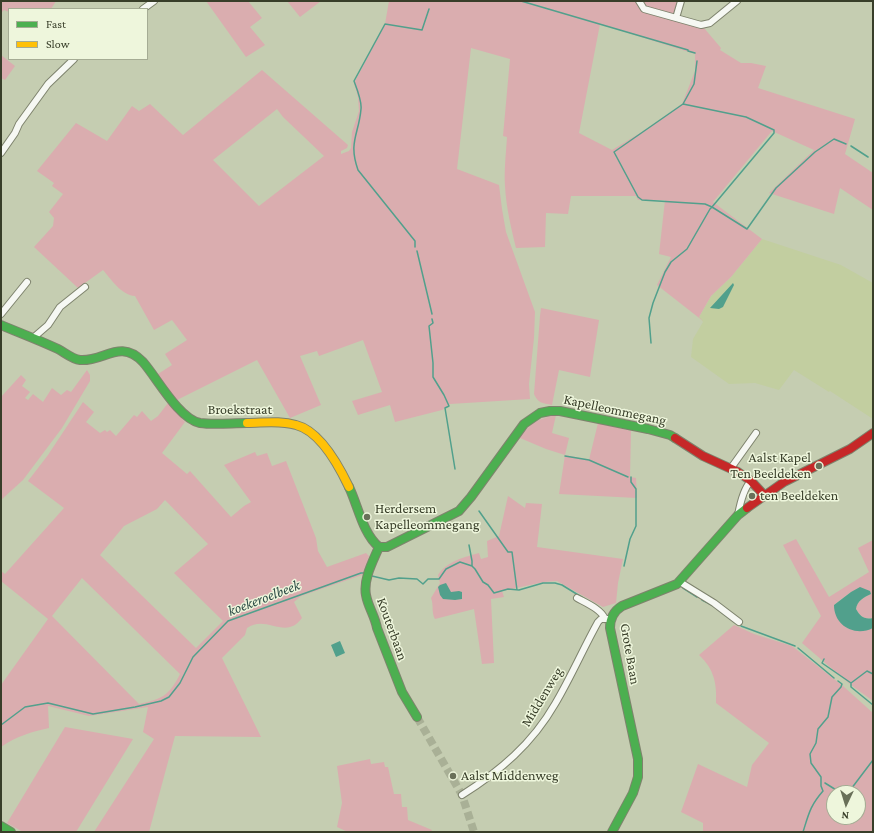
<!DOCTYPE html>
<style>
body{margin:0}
#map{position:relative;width:874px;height:833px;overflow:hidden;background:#c5cdb1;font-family:"Crimson Pro",serif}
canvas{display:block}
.frame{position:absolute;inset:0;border:2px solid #383e29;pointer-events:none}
.legend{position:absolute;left:8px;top:8px;width:140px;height:52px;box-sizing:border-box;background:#eef6dc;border:1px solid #a5ac94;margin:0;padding:5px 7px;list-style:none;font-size:12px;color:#383e29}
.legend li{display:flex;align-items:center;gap:8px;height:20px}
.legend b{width:20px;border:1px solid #a5ac94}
.north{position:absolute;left:826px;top:785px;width:40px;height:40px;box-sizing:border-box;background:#eef6dc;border:1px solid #a5ac94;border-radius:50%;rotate:184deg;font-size:11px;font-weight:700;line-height:16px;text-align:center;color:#383e29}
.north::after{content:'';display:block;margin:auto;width:14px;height:18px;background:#697059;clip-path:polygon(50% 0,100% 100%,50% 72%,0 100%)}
</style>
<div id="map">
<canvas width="874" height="833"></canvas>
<div class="frame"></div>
<ul class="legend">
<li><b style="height:5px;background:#4caf50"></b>Fast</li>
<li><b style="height:5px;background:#ffc107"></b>Slow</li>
</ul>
<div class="north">N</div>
</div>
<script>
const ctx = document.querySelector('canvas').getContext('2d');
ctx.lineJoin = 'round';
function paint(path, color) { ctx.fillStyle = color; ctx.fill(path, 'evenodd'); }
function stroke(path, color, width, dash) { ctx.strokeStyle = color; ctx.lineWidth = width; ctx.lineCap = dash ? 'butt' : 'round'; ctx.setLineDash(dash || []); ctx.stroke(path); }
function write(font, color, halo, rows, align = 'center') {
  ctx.font = font + ' "Crimson Pro",serif'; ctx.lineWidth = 3; ctx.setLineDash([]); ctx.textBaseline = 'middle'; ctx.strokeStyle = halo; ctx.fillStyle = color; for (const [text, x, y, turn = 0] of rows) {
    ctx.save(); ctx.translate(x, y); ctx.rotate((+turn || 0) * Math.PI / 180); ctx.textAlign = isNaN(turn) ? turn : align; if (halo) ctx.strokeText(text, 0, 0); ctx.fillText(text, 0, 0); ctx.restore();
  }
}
paint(new Path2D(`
 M762,239L841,265L873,283V419L830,391L829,392L794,370L779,390L755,383L729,384L691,357L693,339L703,322L699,317L711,296L731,277Z`), '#c2cea0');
paint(new Path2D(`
 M1,1H56L51,9H9V12L4,10L1,13Z
 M206,1H248L262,18L250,27L265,45L246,57Z
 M287,1H321L300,17Z
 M389,1H636L643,12L704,28L721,48L720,50L741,63H751L766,66L758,88L855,119L845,154L873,173V210L840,188L834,214L769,193L814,150L772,131L713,202L762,239L731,277L711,296L699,317L703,321L657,285L671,257L659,254L665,200H638L636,196H571L568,214L546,213L545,247L516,248C511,227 506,207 505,186C504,170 506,153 507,137L503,136L510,59L471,48L457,169L499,185L502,209L506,232L535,312L534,338L529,384L530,399L450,404L442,410L395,422L390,405L358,415L352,401L382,392L363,340L319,356L317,351L300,356L321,405L290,418L257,360L177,400L158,374L172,365L165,354L187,340L172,320L154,330L135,296C121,295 111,279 103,270L78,288L34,247L53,226L54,218L49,212L63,194L52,186L54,183L37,171L76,123L107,141L132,106L139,111L150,104L183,135L262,70L348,145L347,148L341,151V154L349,151L351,148L352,132L359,111L358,97L354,83L385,24ZM600,24L695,54V71L682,104L645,130L612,150L579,133ZM277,109L283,117L324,156L259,206L213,160Z
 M641,1H678L676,12L671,14L647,8Z
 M1,55L15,66L5,80L1,78Z
 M541,308L599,320L590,377L559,370L552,405C542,403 538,403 534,394L540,316Z
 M87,370L90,375V381L62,428L23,480L1,500V397L21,375L26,380L22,386L30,392L25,398L28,400L33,394L43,402L52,388L61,395L67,390L71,392Z
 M83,402L94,412L86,422L100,433L105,430L107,432L110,430L116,436L134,415L137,417L142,411L151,421L158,416L168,403L185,422L162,453L187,474L190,471L231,517L244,506L251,502L224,465L255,452L257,456L267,453L272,466L286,461L316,538L318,551L327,567L366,553L369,556L362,575L301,596L294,602L302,618C285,641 267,614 247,628L245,635L222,658L261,737L175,736L149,832H94L154,739L143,732L148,707L89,716L48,706L49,728C32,732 16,736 1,747V685L48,619L1,581V571L5,574L64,508L28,481L48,455ZM165,500L208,544L174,573L223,621L196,648L100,555L124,526L157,509ZM82,578L180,674C169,696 162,699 139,704L52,616Z
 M556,415L552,433L569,438L565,455L589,460L598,423L631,431L630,477L636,478L637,498L559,494L565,455L546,449L520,438C530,423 538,419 556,415Z
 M508,496L525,508L526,503L542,504L537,547L623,559L618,583L616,603L603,607L557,581L544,582L502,591L504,597L491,599L494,663L482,664L474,609L435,619C431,612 434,605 431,598L440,583L438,575C447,561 465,557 479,553L481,559L488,557L487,541L499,536Z
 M796,539L829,597L869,572L858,548L873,540V618C864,620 860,616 856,609C857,601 864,597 871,594L865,589L851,592L834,605L870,629L873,628V701L851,685L802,643L821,616L783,545Z
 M734,625L754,634L792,646L843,686L873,713V832H703V823L681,812L698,764L747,787L752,765L769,743L716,703C717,683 714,669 699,655ZM834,793H858V817H834Z
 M65,727L133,739L76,832H23L7,823Z
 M370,759L371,764L384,762L385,767H388L394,794H401L402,807H407L408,820L432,830L431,832H348L337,827L342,803L337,766Z`), '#daadaf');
paint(new Path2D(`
 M733,283L734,285L723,307L719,309L710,308Z
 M446,583L451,592L459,591L462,592V599L455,600L443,599L440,595L438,587L440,585Z
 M860,587L870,591L871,594C864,597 857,601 856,609C860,616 864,620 873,618V628C855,637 834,626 834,605L851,592Z
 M340,641L345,653L336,657L331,645Z`), '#51a08c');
stroke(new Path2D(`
 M521,1L688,50V51L695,53
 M683,104L614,152L638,197L642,200L705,204L712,207L747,229L776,188L815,152L834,139L846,144
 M851,146L868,157
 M415,247V241L358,170C348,142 359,134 361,109C362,101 357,89 354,81L385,24L422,30L429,9
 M417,251L432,314
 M432,319L433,323L429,326L433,363V377L444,395L449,406L445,408L455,469
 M651,343L649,318L653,303L665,272L671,262L687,249L710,209L712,207L774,133V130L746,117L683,104L694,84L697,61
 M565,456L589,460L628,477
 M479,511L508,552H512L517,590
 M469,545L472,561V566
 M624,566L630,539L636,526V489L631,482V477
 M372,576L389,580L399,578L417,579L423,584L428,579H439L446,569L460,562L472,566L475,569L483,582L488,585L494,593L508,589L519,590L543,583H555L562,585L588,601
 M683,588L697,597
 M702,600L712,605L730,619
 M741,626L795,646
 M798,648L834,678
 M824,659L822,663L851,683V687L873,705
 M851,683L867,671L873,674
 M1,725L25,707L48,703L93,714L135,707L161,701L169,697L180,683L193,657L228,621L361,573H364
 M825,783L841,793
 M848,793L873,760
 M803,832C809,813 810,806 823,791L821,786V777L811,763L810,754L816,743L818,729L828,717L832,697L841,687L842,684L838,681`), '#51a08c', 1.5);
stroke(new Path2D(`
 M417,717L462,795L474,832`), '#a9b096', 8, [8, 4]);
const street = new Path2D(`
 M639,1L644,9L701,25L710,23L737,1
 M143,9L154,1
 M676,18L681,1
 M1,153L15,133L19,124L48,84L74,59
 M1,314L27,282
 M33,338L48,325L60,307L85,287
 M731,468L756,433
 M738,515C740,504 743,489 751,481
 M680,582L714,603L739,622
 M577,598C586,603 601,609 605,619
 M462,795C500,771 532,744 555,704C571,677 583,649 598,622L601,619H611`);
const fast = new Path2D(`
 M1,325C20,333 39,340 58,349C64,352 72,359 80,360C104,362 120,338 143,362C157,378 179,419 200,423C214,425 232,423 247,423
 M349,487C358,506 363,534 379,547H387L459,511L471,497L524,424L540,413L550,411H560L648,429L670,435L675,438
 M379,547C373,561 363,579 366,595C368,607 375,616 377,628L402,692L417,717
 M1,826L11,832
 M612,832L633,793L638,777V759L610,628C610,618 614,611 622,606L677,584L738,515L747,508`);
const slow = new Path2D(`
 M247,423C263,423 280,420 296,425C320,431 339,466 349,487`);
const jam = new Path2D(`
 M675,438L703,456L738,472L751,481L764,495
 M747,508L784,482L850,449L873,433`);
stroke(street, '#7e836d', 8);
stroke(fast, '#7e836d', 10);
stroke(slow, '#7e836d', 10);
stroke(jam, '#7e836d', 10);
stroke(street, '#f6f8f3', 6);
stroke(fast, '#4caf50', 8);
stroke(slow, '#ffc107', 8);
stroke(jam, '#c62828', 8);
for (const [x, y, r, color] of [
 [819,466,4,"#697059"],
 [752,496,4,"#697059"],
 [367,517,4,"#697059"],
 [453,776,4,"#697059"]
]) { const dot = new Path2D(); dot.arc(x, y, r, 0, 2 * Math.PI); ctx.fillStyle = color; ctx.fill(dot); stroke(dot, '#eef6dc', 1.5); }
write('14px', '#383e29', '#eef6dc', [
 ["Broekstraat",240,410],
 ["Kapelleommegang",615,410,12],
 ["Kouterbaan",392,629,70],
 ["Grote Baan",630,654,80],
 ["Middenweg",542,697,-59]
]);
write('14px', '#383e29', '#eef6dc', [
 ["Aalst Kapel",811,458,"right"],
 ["Ten Beeldeken",811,474,"right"],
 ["ten Beeldeken",760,496],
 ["Herdersem",375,509],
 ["Kapelleommegang",375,525],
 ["Aalst Middenweg",461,776]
], 'left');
write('italic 15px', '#2c4b45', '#eef6dc', [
 ["koekeroelbeek",264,598,-21]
]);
</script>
